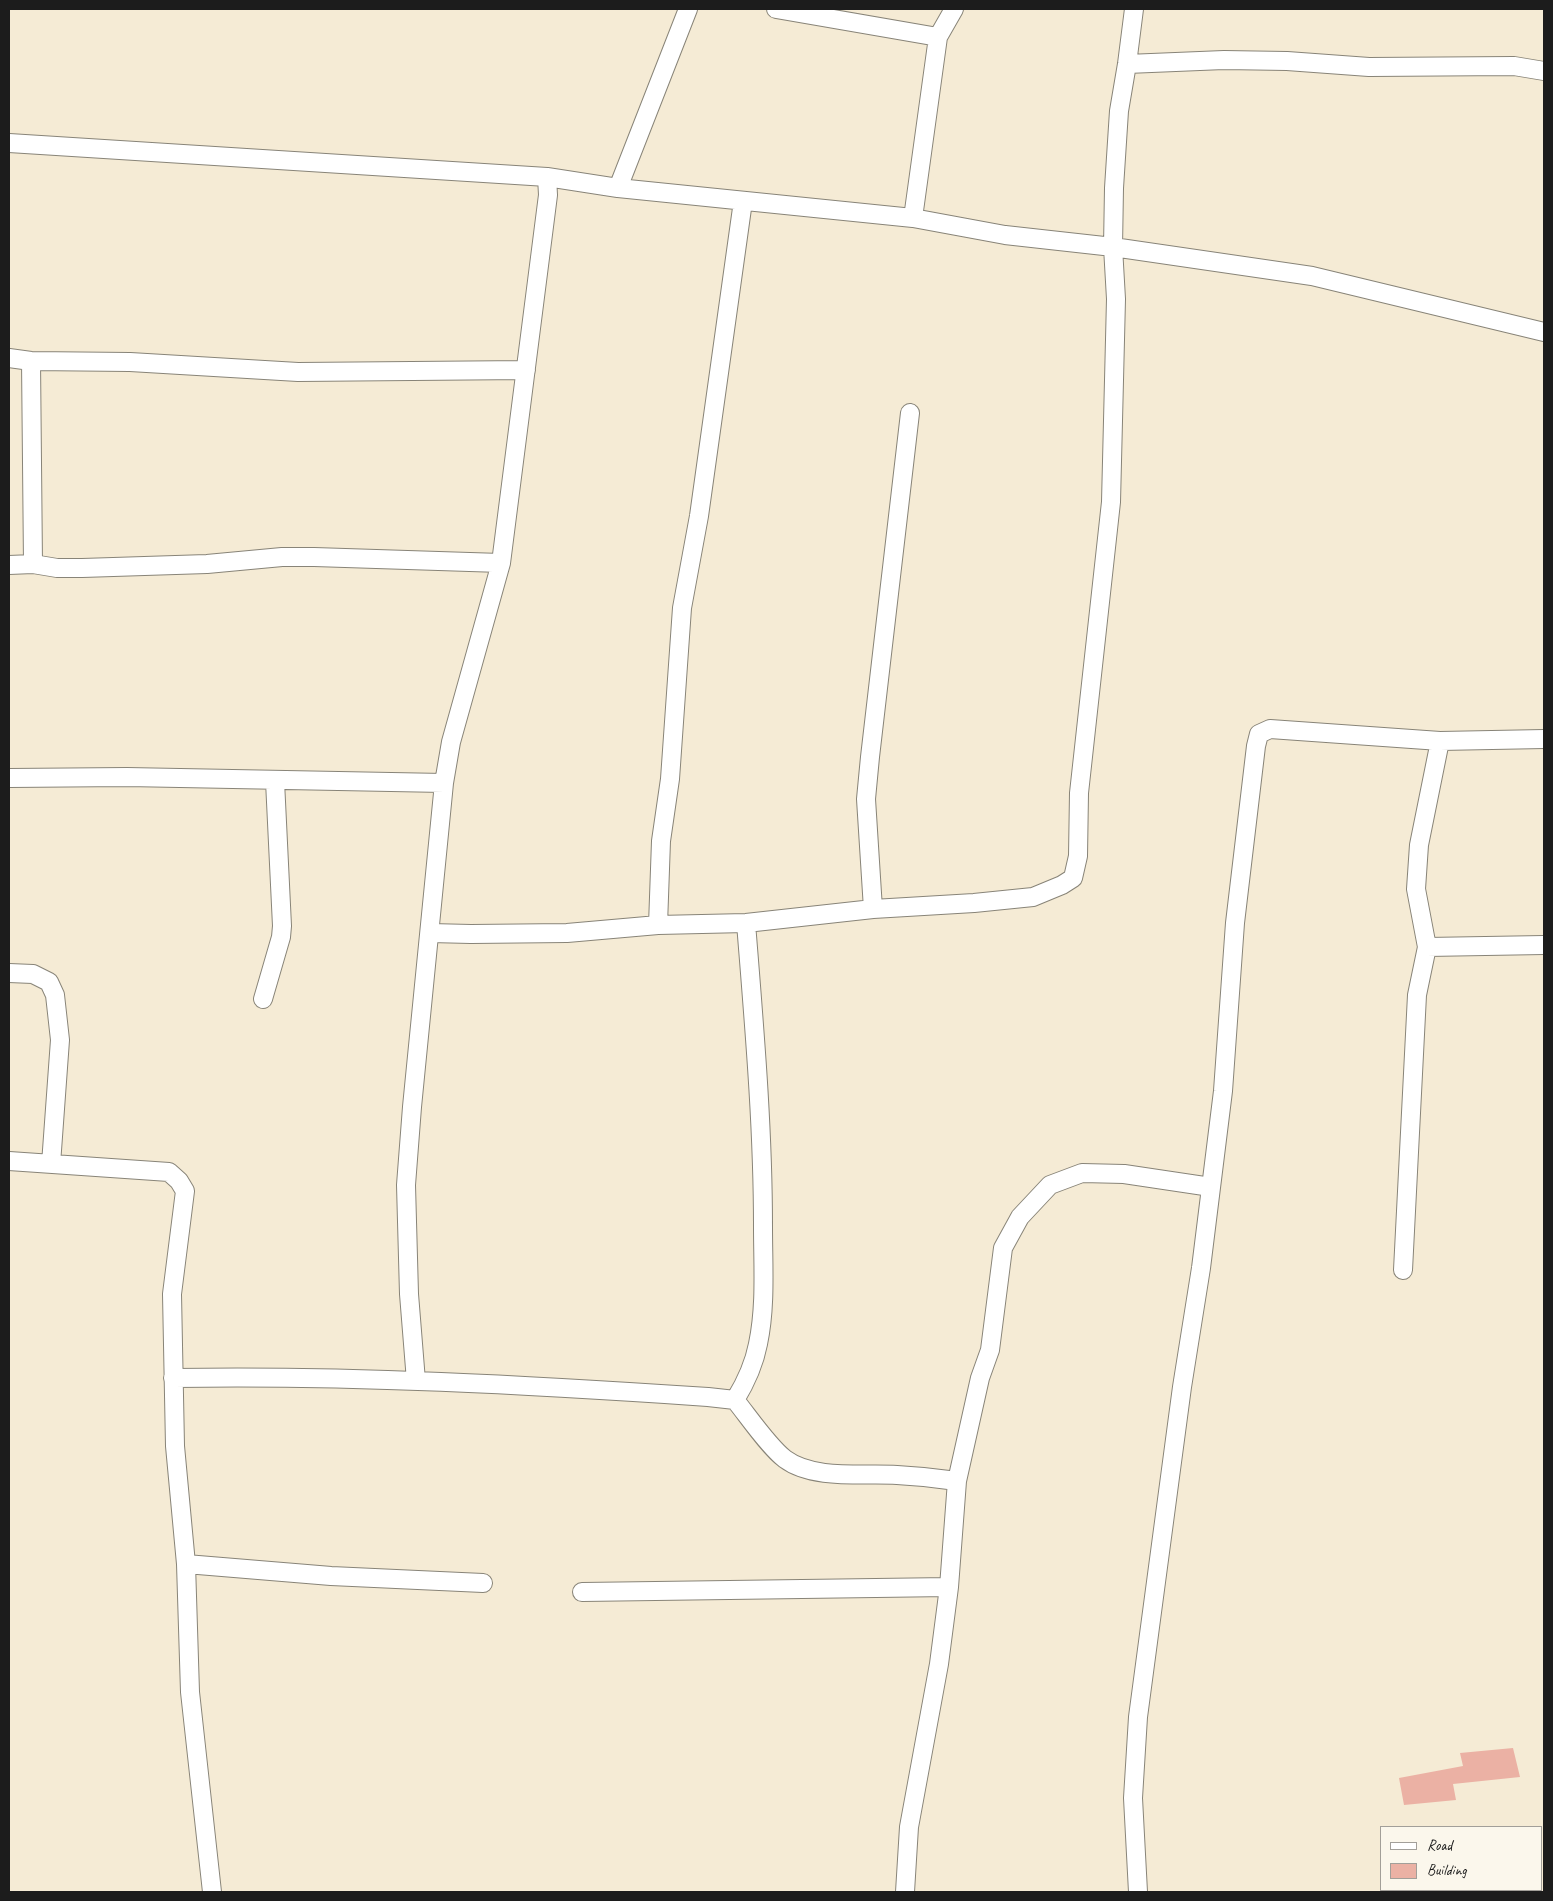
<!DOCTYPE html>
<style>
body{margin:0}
#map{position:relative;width:1553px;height:1901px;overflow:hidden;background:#f5ebd5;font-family:Caveat,sans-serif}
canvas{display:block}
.frame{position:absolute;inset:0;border:10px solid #1c1c1c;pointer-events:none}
.legend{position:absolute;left:1380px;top:1826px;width:162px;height:65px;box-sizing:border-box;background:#fbf7ec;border:1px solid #a29f99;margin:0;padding:6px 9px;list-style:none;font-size:15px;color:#1c1c1c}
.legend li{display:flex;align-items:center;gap:10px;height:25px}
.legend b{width:25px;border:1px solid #a29f99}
</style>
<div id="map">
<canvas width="1553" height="1901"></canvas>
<div class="frame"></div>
<ul class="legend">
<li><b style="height:6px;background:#fff"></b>Road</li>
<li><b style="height:14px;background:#ebb1a4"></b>Building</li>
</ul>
</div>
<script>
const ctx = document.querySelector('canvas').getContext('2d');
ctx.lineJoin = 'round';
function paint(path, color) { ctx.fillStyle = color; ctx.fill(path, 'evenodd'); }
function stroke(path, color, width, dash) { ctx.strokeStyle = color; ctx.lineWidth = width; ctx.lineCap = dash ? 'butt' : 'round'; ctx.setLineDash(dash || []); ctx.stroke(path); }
paint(new Path2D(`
 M1513,1748L1520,1777L1453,1784L1456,1800L1404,1805L1399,1778L1463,1766L1460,1753Z`), '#ebb1a4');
const street = new Path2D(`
 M776,9L938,37
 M1127,64L1224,60L1287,61L1369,67L1514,66L1544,71
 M9,143L547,177
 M618,188L688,9
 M913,218L938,37L954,9
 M9,358L31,361L130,362L298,372L526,370
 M31,361L33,564
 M9,565L33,564L57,568H82L207,564L282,557H314L501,563
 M1440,741L1544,739
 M9,778L127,777L444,783
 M873,909L866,799L870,757L910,413
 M658,925L661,841L670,779L682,608L699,516L743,201
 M430,933L471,934L567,933L658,925L746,923L873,909L974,903L1033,897L1062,885L1073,878L1078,856L1079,793L1111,502L1116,299L1113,247L1114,188L1119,111L1127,64L1134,9
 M1427,947L1544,945
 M9,973L33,974L49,982L55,995L60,1040L51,1164
 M263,999L281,937L282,926L275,781
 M9,1161L169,1172L179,1181L185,1191L172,1294L175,1446L186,1564L190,1692L212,1892
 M173,1378C352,1375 530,1385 708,1397L735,1400C748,1416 769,1447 785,1459C813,1480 863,1473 897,1475C917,1476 937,1478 957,1481
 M416,1381L409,1294L406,1185L412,1107L444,783L451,742L501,563L548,195L547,177L618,188L913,218L1005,235L1113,247L1312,276L1544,332
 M735,1400C746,1382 754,1365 758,1344C766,1306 763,1266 763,1227C763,1125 754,1024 746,923
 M186,1564L331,1576L483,1583
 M582,1592L949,1587
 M905,1892L909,1827L939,1664L949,1587L957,1481L980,1378L990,1350L1003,1248L1020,1217L1050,1185L1082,1173L1124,1174L1211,1187
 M1138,1892L1133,1798L1138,1717L1182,1387L1201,1268L1223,1091L1235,923L1256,746L1259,734L1270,729L1440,741L1419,845L1416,889L1427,947L1417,995L1403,1270`);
stroke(street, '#888478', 20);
stroke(street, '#fff', 18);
</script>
